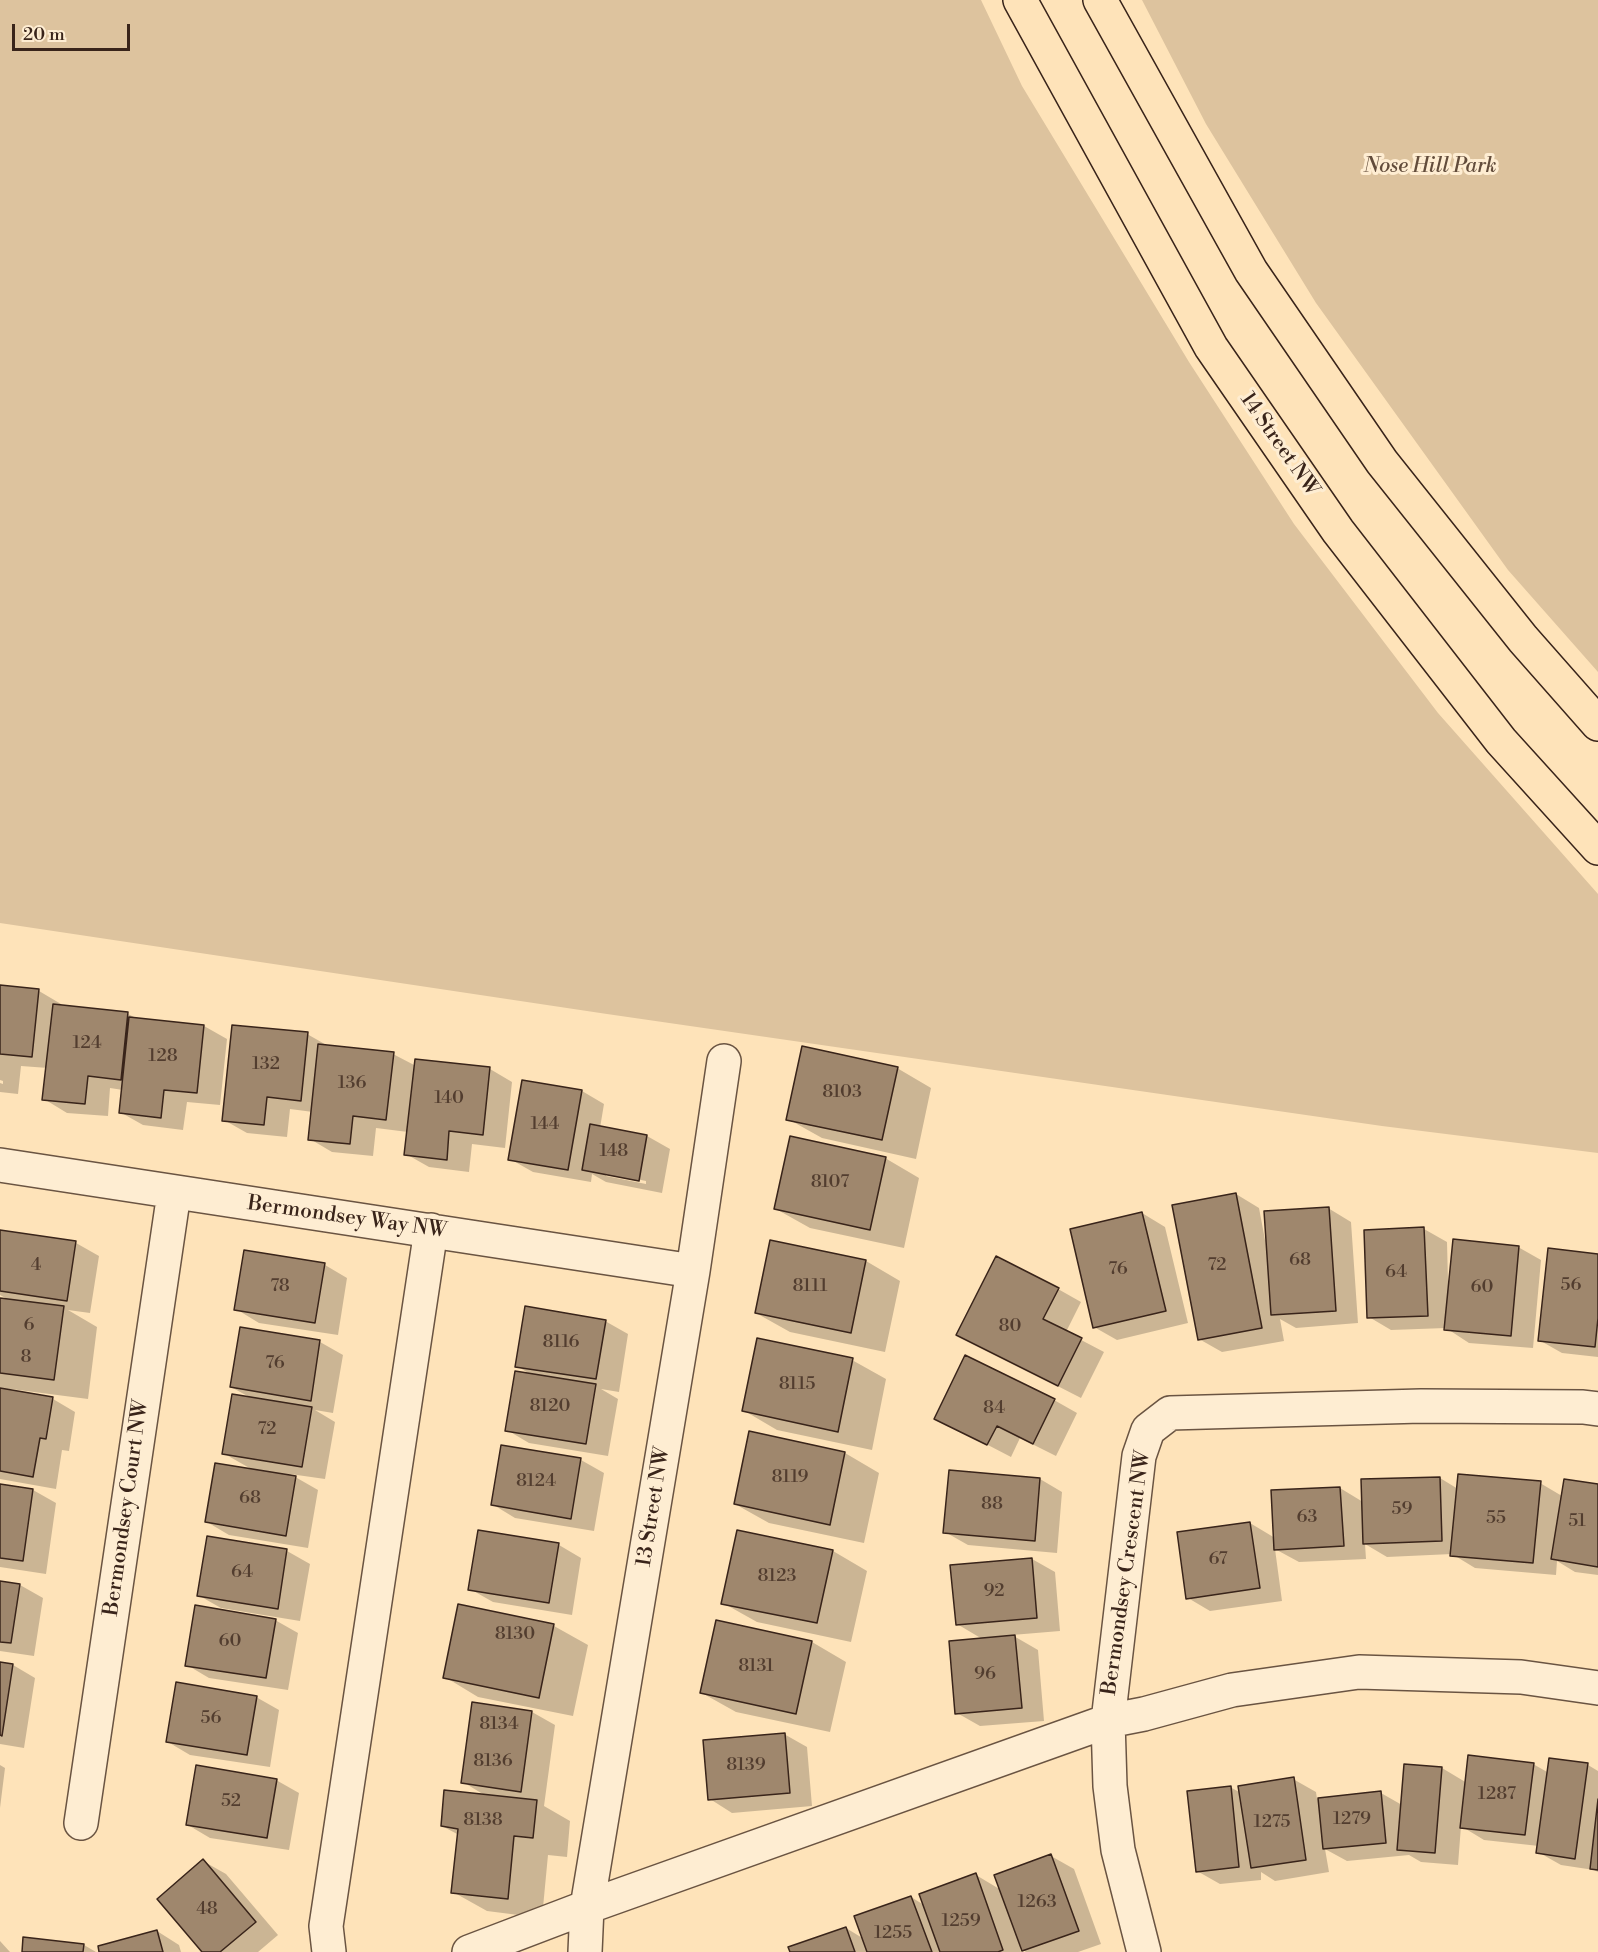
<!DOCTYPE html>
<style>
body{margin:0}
#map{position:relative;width:1598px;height:1952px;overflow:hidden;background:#fee3b9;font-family:"Libre Bodoni",serif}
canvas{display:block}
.scale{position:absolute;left:12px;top:24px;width:118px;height:27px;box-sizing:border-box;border:3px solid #39241a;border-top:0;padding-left:8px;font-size:18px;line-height:21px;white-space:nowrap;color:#39241a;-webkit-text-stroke:4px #feedd2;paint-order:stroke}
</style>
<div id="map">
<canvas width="1598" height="1952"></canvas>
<div class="scale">20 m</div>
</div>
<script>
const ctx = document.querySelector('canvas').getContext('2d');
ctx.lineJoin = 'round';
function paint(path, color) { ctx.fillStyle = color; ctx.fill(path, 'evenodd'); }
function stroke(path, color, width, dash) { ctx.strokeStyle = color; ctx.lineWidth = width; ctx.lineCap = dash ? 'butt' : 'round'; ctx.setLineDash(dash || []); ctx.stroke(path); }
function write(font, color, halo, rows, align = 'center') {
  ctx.font = font + ' "Libre Bodoni",serif'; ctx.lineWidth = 6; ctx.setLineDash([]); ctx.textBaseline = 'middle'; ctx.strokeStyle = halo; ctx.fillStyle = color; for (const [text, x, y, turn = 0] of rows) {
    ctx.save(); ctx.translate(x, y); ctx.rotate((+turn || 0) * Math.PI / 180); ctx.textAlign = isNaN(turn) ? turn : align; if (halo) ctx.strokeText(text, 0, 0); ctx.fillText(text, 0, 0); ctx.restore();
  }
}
paint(new Path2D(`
 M0,0H981L1022,86L1189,362L1294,524L1438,713L1598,894V1153L1382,1126L607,1014L0,923Z
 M1142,0H1598V672L1508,570L1316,303L1206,124Z`), '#ddc39e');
paint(new Path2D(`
 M0,986L39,991L61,1004V1006L128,1014L138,1019L204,1026L227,1039L220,1105L187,1102L183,1130L143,1125L120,1112L123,1090L110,1088L108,1116L67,1113L44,1099L48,1068L21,1066L18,1094L0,1092V1083L3,1084V1081L0,1080Z
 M307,1034L330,1047L393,1054L416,1066L490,1069L512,1082L505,1148L472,1144L469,1172L429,1167L406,1154L408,1132L376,1128L373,1156L332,1152L310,1139L313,1112L290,1109L287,1137L247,1133L224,1120Z
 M897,1068L931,1088L916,1159L822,1138L788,1119Z
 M582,1091L604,1104L600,1128L647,1136L670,1149L662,1193L606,1182L592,1174L591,1182L533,1172L510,1159ZM606,1173L646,1181V1184L606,1176Z
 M885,1158L919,1178L904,1248L810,1228L776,1209Z
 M1236,1194L1259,1208L1265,1240L1328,1208L1351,1222L1358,1323L1296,1328L1280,1319L1284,1341L1222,1352L1199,1339Z
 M1142,1213L1165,1227L1188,1323L1117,1340L1094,1327Z
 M1424,1229L1447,1242L1448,1281L1518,1247L1541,1260L1533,1348L1469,1343L1446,1328L1391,1330L1369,1317Z
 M0,1231L76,1243L99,1256L90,1313L68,1310L97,1327L88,1399L11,1389V1391L53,1399L75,1412L69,1451L62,1450L56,1489L0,1479V1299L9,1300L0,1295Z
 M1598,1255V1357L1562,1353L1539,1340Z
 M866,1261L900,1281L885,1352L790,1332L756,1313Z
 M325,1265L347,1278L338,1335L259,1323L236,1309Z
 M1058,1289L1081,1302L1066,1332L1104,1352L1081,1398L958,1335Z
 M605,1321L628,1334L619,1392L601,1389L618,1399L608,1456L529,1443L507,1430L533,1376L517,1366Z
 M241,1329L320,1342L343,1355L333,1413L315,1410L335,1422L325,1479L290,1474L318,1490L308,1548L229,1535L207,1522L253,1470L223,1453L253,1399L231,1387Z
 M852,1360L886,1379L872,1450L777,1430L743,1410Z
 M1054,1400L1077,1413L1056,1456L1020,1438L1011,1457L936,1418Z
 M751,1433L845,1453L879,1473L864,1543L769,1523L735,1504Z
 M502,1447L581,1460L604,1473L594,1531L515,1518L492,1504Z
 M1440,1478L1458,1489L1540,1483L1562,1496L1598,1486V1575L1575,1572L1557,1561L1556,1575L1475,1568L1452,1554L1387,1557L1365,1544L1366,1559L1299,1562L1275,1549L1282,1601L1210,1611L1188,1598L1250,1523L1275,1538L1340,1488L1363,1502Z
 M1040,1479L1062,1492L1057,1553L968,1545L945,1532Z
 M0,1485L33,1490L56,1503L46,1574L0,1567Z
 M208,1538L287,1551L310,1564L300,1621L221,1608L198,1595Z
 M559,1545L581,1558L572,1615L493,1602L470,1589Z
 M833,1551L867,1571L851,1642L757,1622L723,1603Z
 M1032,1559L1055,1572L1060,1631L1012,1635L1038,1650L1044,1721L980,1726L957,1713L984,1640L957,1624Z
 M0,1582L20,1585L43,1598L34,1656L0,1651Z
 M459,1606L554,1626L588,1645L573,1716L478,1697L445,1677Z
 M275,1620L298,1633L288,1690L209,1678L187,1665Z
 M812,1642L846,1662L830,1732L736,1712L702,1693Z
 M0,1663L13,1665L35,1678L24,1748L0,1744Z
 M256,1697L279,1710L270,1767L190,1755L168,1742Z
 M532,1712L555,1725L544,1806L570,1821L567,1857L548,1855L542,1918L487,1911L453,1892L459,1835L442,1826L486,1796L463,1782Z
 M784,1734L807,1747L812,1806L732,1813L710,1799Z
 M1550,1760L1588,1765L1598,1771V1872L1594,1870L1561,1865L1538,1852L1539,1846L1484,1840L1461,1826L1458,1865L1421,1862L1409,1855L1347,1861L1325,1849L1329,1872L1275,1881L1261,1872V1880L1220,1884L1197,1871L1230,1787L1241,1793L1293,1779L1316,1792L1317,1799L1381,1793L1402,1805L1442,1768L1467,1783L1533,1764L1549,1773Z
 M0,1765L5,1768L0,1808Z
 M276,1780L299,1793L289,1850L210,1838L188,1825Z
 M1051,1856L1074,1869L1101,1944L1078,1952H1026L1020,1948L1021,1952H792L846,1928L864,1939L911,1897L924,1905L976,1875L1001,1890Z
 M203,1861L226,1874L278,1935L258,1952H204Z
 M157,1931L179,1945L181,1952H101Z
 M0,1941L10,1952H0Z
 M84,1945L96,1952H23Z`), '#0003');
const building = new Path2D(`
 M0,985L39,989L32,1057L0,1054Z
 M53,1004L128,1012L121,1080L88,1076L85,1104L42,1100Z
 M129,1017L204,1025L197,1093L164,1090L161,1118L119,1113Z
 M232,1025L308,1032L301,1101L267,1097L264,1125L222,1121Z
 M318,1044L394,1052L386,1120L353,1116L350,1144L308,1140Z
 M802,1046L898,1067L882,1140L786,1120Z
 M415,1059L490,1067L483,1135L449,1131L447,1160L404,1155Z
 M522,1080L582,1090L568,1170L508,1160Z
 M590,1124L647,1135L639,1181L582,1170Z
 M790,1136L886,1157L870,1230L774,1209Z
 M1236,1193L1262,1328L1198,1340L1172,1205Z
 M1329,1207L1336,1311L1271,1315L1264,1211Z
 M1142,1212L1166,1311L1093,1328L1070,1229Z
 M1424,1227L1428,1316L1367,1318L1364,1230Z
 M0,1230L76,1241L67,1301L0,1291Z
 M1453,1239L1519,1246L1511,1336L1444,1330Z
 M770,1240L866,1260L851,1333L755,1313Z
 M1548,1248L1598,1254V1318L1595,1347L1538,1341Z
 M244,1250L325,1263L315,1323L234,1310Z
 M996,1256L1059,1288L1043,1319L1082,1338L1058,1386L956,1335Z
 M0,1298L64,1306L54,1380L0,1373Z
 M525,1306L606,1320L596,1379L515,1367Z
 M240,1327L320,1340L311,1401L230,1387Z
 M757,1338L853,1358L838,1432L742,1411Z
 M965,1355L1055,1399L1033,1444L997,1426L987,1445L934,1419Z
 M515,1371L596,1384L586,1444L505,1431Z
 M0,1388L53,1397L46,1439L40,1438L33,1477L0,1471Z
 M232,1394L312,1407L302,1467L222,1454Z
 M749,1431L845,1452L830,1525L734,1504Z
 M501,1445L581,1458L571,1519L491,1505Z
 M215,1463L296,1476L286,1536L205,1522Z
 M949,1470L1040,1478L1035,1541L943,1533Z
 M1458,1474L1541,1481L1533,1563L1450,1556Z
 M1440,1477L1442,1541L1363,1544L1361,1479Z
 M1564,1479L1598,1484V1567L1551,1559Z
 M0,1484L33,1489L23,1561L0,1558Z
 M1340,1487L1344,1546L1274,1550L1271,1490Z
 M1250,1522L1260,1588L1186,1599L1177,1532Z
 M478,1530L559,1543L549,1603L468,1590Z
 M737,1530L833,1550L817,1623L721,1604Z
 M207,1536L287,1549L278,1609L197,1596Z
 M1032,1558L1037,1618L956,1625L950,1565Z
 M0,1581L20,1584L11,1643L0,1642Z
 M458,1604L554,1624L539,1698L443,1678Z
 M195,1605L276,1619L266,1678L185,1666Z
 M716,1620L812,1641L796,1714L700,1693Z
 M1015,1635L1022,1708L955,1714L949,1641Z
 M0,1662L13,1664L2,1736L0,1735Z
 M176,1682L257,1696L247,1755L166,1742Z
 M472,1702L532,1711L521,1792L461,1783Z
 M785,1733L790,1793L708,1800L703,1740Z
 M1468,1755L1534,1763L1525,1835L1460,1828Z
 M1549,1758L1588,1763L1575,1859L1536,1853Z
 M1404,1764L1442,1767L1435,1853L1397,1850Z
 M196,1765L277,1779L267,1838L186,1825Z
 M1294,1777L1306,1860L1251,1868L1238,1786Z
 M1231,1786L1239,1867L1196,1872L1187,1791Z
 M444,1790L537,1800L533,1838L514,1836L508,1899L451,1893L458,1829L441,1826Z
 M1381,1791L1386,1843L1323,1849L1318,1798Z
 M1598,1799V1870L1590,1869Z
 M1051,1854L1079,1931L1022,1951L994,1875Z
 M203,1859L256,1922L220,1952H202L157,1899Z
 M976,1873L1003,1950L998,1952H940L919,1894Z
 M911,1896L932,1952H867L854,1916Z
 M846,1927L855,1952H790L788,1947Z
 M157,1930L163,1952H99L98,1946Z
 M23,1937L84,1944L83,1952H22Z`);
paint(building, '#9f876d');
stroke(building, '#39241a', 1.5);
const minor = new Path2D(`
 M0,1165L693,1271
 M81,1823L174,1193
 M329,1952L326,1926L431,1230
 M469,1952L587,1907L1108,1721L1144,1714L1232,1690L1359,1672L1521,1677L1598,1688
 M585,1952L587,1907L693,1271L724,1061
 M1144,1952L1118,1850L1110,1786L1108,1721L1139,1456L1148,1430L1170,1413L1421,1406L1583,1407L1598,1409`);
const major = new Path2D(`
 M1020,0L1211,347L1338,531L1501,741L1598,848
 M1100,0L1251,271L1382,462L1523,639L1598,724`);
stroke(minor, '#6a5442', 36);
stroke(major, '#39241a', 36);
stroke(minor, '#feedd2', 33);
stroke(major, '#fee3b9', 33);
write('18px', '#523d2f', null, [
 ["124",87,1044],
 ["128",163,1057],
 ["132",266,1065],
 ["136",352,1084],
 ["8103",842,1093],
 ["140",449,1099],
 ["144",545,1125],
 ["148",614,1152],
 ["8107",830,1183],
 ["68",1300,1261],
 ["4",36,1266],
 ["72",1217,1266],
 ["76",1118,1270],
 ["64",1396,1273],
 ["56",1571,1286],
 ["78",280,1287],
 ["8111",810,1287],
 ["60",1482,1288],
 ["6",29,1326],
 ["80",1010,1327],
 ["8116",561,1343],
 ["8",26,1358],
 ["76",275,1364],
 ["8115",797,1385],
 ["8120",550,1407],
 ["84",994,1409],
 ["72",267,1430],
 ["8119",790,1478],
 ["8124",536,1482],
 ["68",250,1499],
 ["88",992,1505],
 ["59",1402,1510],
 ["63",1307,1518],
 ["55",1496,1519],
 ["51",1577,1522],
 ["67",1218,1560],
 ["64",242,1573],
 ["8123",777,1577],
 ["92",994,1592],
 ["8130",515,1635],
 ["60",230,1642],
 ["8131",756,1667],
 ["96",985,1675],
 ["56",211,1719],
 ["8134",499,1725],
 ["8136",493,1762],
 ["8139",746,1766],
 ["1287",1497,1795],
 ["52",231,1802],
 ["1279",1352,1820],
 ["8138",483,1821],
 ["1275",1272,1823],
 ["1263",1037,1903],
 ["48",207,1910],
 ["1259",961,1922],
 ["1255",893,1934]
]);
write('italic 21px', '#624c3b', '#feedd2', [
 ["Nose Hill Park",1430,167]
]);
write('21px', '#39241a', '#feedd2', [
 ["14 Street NW",1279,445,55],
 ["Bermondsey Way NW",347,1218,8],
 ["13 Street NW",654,1507,-81],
 ["Bermondsey Court NW",127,1508,-82],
 ["Bermondsey Crescent NW",1127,1573,-82]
]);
</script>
